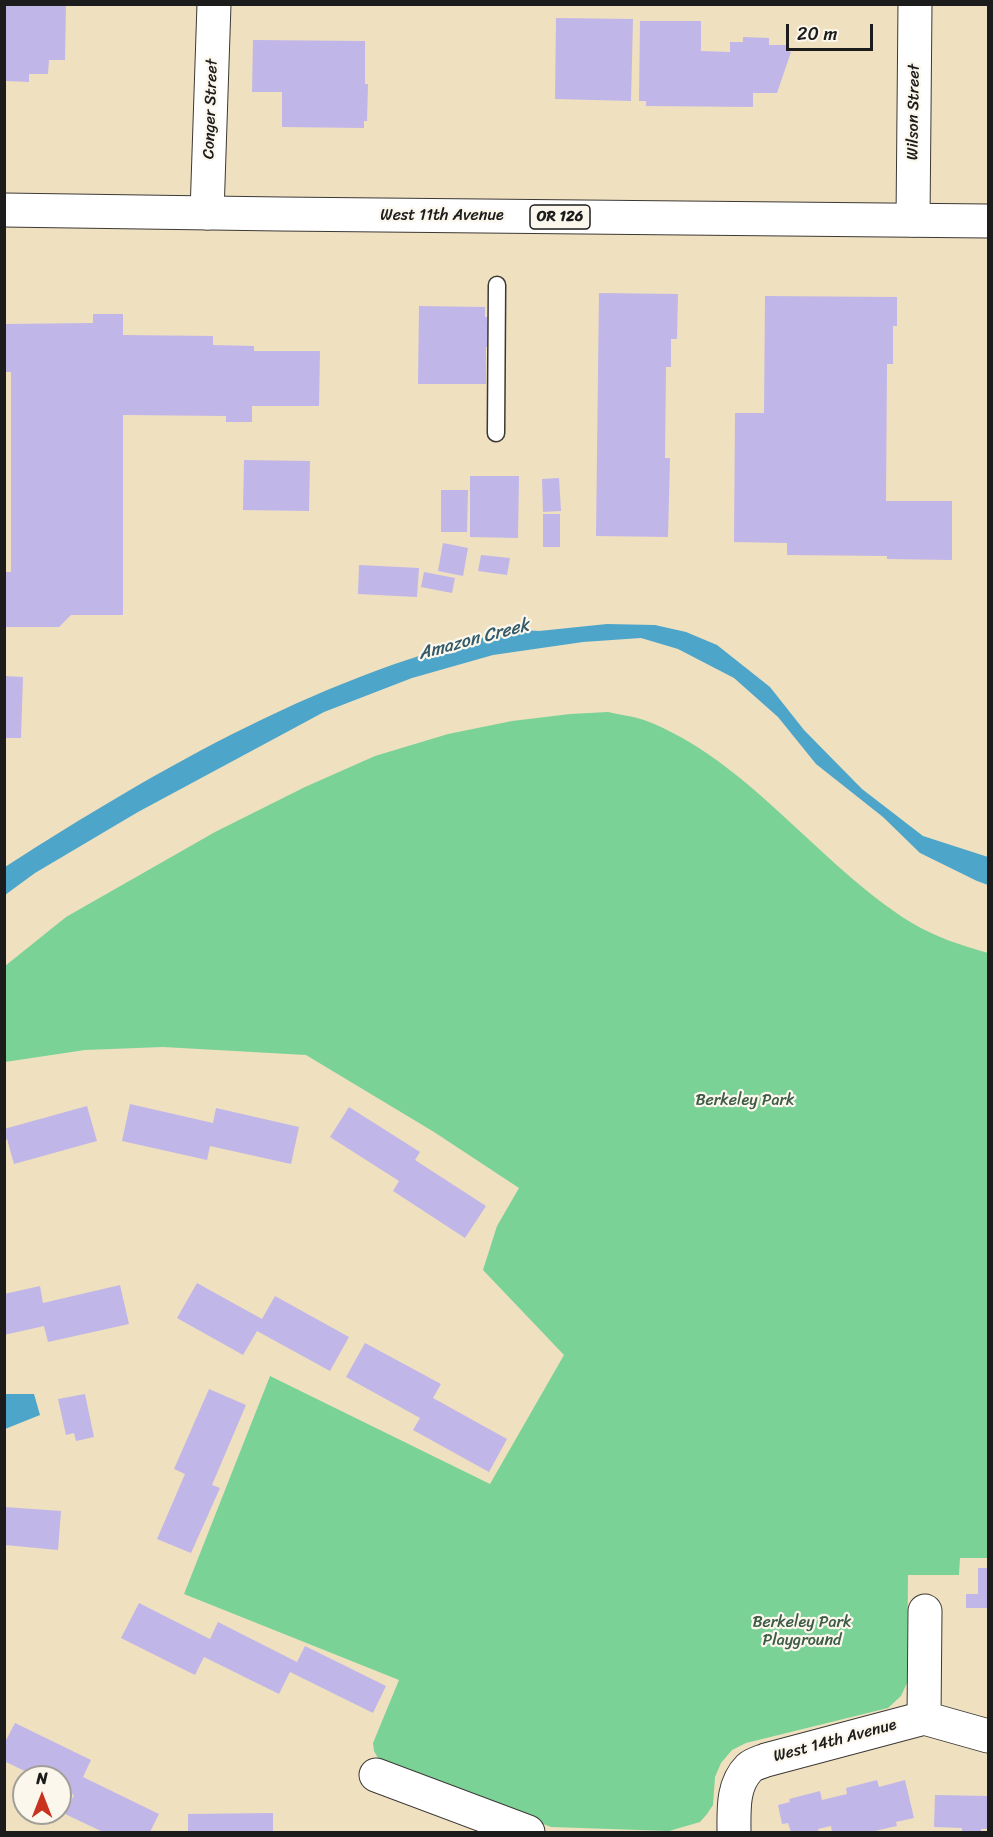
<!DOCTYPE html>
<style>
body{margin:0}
#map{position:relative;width:993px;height:1837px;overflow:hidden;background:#efe0c0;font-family:Sriracha,sans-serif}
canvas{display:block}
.frame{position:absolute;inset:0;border:6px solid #1c1c1c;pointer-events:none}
.north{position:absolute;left:12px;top:1765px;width:60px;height:60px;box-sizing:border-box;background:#fbf7ec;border:2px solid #a29f99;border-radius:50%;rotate:0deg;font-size:16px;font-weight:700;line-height:24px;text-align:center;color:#1c1c1c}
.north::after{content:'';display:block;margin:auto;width:21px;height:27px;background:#c8321e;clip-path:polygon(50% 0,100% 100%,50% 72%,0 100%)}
.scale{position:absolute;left:786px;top:24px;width:87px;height:27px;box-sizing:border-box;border:3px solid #1c1c1c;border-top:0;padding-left:8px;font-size:18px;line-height:21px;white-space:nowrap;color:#1c1c1c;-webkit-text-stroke:4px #fbf7ec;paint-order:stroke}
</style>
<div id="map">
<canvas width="993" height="1837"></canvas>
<div class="frame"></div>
<div class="north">N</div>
<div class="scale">20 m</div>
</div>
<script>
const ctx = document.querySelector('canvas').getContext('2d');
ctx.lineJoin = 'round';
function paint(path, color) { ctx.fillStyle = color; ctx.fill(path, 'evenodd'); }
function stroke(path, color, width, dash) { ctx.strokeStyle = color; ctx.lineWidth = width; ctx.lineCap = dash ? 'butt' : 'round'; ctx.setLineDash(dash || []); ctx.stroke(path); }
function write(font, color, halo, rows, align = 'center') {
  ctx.font = font + ' Sriracha,sans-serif'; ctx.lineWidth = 4.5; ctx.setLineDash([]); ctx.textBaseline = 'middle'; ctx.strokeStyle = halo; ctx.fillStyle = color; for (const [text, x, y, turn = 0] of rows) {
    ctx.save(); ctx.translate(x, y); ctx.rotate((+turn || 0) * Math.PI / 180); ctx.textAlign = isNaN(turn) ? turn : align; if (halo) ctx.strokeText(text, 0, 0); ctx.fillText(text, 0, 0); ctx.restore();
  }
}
paint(new Path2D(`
 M608,712C620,715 633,716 644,720C748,759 818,865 912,923C935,937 963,946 988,953V1558H960L959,1575H908L907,1683L901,1696L888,1708L746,1743L732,1750L721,1763L715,1777L713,1805L707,1814L700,1822L669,1831L551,1827L378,1758L374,1751L373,1743L399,1680L184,1594L270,1376L490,1484L564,1355L483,1270L497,1226L519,1188L434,1132L306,1055L163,1047L85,1050L5,1062V966L66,917L215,832L305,787L375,756L448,734L512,721L570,714Z`), '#7bd297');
paint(new Path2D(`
 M607,624L655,625L686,632L717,645L770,687L804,730L862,789L923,836L988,857V885L977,881L920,853L883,817L816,764L778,717L734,678L678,649L641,638L583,642L493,655L412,678L324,712L138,812L35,873L5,895V867C161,767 329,670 512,631C521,629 530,631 539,631C562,629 584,626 607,624Z
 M5,1394H34L40,1415L5,1429Z`), '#4da5ca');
paint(new Path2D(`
 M4,4H66L65,60H49L48,74H29V82L6,81Z
 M556,18L633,19L631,101L555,99Z
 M640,21H701V51L730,52V42H743V37L769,38V45H786V50L791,52L777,93H753V107L646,106V101H639Z
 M253,40L365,41V84H368L367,121H364V128L282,127V92H252Z
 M599,293L678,294L677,339H671V367H666L665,458H670L668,537L596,536Z
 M765,296L897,297V326H893V364H887L886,501H952V560L887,559V556L787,555V543L734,542L735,413H764Z
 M419,306L485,307V317H503V347H486V384H418Z
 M93,314H123V335L213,336V345L254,346V351H320L319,406H252V422H226V416L123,415V615H71L59,627H4V572H11V372H4V324L93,323Z
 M244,460L310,461L309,511L243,510Z
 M470,476H519L518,538L470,537Z
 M559,478L561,511L543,512L542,479Z
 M441,490H468L467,532H441Z
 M543,514H560V547H543Z
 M443,543L468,548L463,576L438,571Z
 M481,555L510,558L507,575L478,571Z
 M359,565L419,568L417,597L358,594Z
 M424,572L455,578L452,593L421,587Z
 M4,676L23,677L21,738H4Z
 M130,1104L213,1123L216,1108L299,1127L291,1164L210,1146L207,1160L122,1141Z
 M87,1106L97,1141L14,1164L7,1139L4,1140V1129Z
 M349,1107L420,1152L415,1160L486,1206L465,1238L393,1191L399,1181L330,1137Z
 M197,1283L262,1319L275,1296L349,1337L330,1371L257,1331L243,1355L177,1318Z
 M120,1285L129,1324L48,1342L44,1326L4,1335V1294L40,1286L43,1303Z
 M365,1343L441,1384L433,1398L507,1439L489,1472L413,1430L420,1418L346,1377Z
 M209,1389L246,1405L212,1485L220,1488L191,1553L157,1539L185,1474L174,1469Z
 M85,1394L94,1437L76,1441L74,1433L66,1435L58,1399Z
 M5,1507L61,1511L58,1550L5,1545Z
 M978,1568H988V1608H966V1594H978Z
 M139,1603L210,1639L218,1622L297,1662L305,1646L386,1686L373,1713L290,1672L279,1694L204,1657L195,1675L121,1638Z
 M15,1723L91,1760L83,1777L159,1814L150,1832H103L65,1814L74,1795L60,1788V1777H37L4,1761V1744Z
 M877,1780L879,1787L905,1780L914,1818L896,1822L897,1826L870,1832H832L831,1826L818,1829L819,1832H791L788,1823L782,1824L778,1805L790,1802L789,1799L820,1791L822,1800L847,1794L846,1788Z
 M935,1795L988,1796V1829H981V1832H962V1828L934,1827Z
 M273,1813V1832H188V1814Z`), '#c1b6e8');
const lane = new Path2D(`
 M496,433L497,285`);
const street = new Path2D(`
 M207,213L214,4
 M913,220L915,4
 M924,1718L925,1611
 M376,1775L528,1832
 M734,1832C734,1811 732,1785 749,1768C753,1764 761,1762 766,1760L924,1718L988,1736`);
const primary = new Path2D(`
 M4,210L280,214L988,221`);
stroke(lane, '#3c3935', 19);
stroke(street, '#3c3935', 35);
stroke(primary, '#3c3935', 35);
stroke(lane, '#fff', 16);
stroke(street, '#fff', 33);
stroke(primary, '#fff', 33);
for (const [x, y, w] of [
 [560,217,60]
]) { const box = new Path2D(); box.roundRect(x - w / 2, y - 12, w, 24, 4.5); ctx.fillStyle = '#fbf7ec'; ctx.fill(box); stroke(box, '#1c1c1c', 1.5); }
write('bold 15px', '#1c1c1c', null, [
 ["OR 126",560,217]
]);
write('16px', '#1c1c1c', '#fbf7ec', [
 ["Conger Street",211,109,-88],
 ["Wilson Street",914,112,-89],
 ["West 11th Avenue",442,216],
 ["West 14th Avenue",835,1741,-15]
]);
write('16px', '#3d5c47', '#fbf7ec', [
 ["Berkeley Park",745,1101],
 ["Berkeley Park",802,1623],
 ["Playground",802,1641]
]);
write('italic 18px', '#325a6a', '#fbf7ec', [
 ["Amazon Creek",474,640,-15]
]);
</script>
